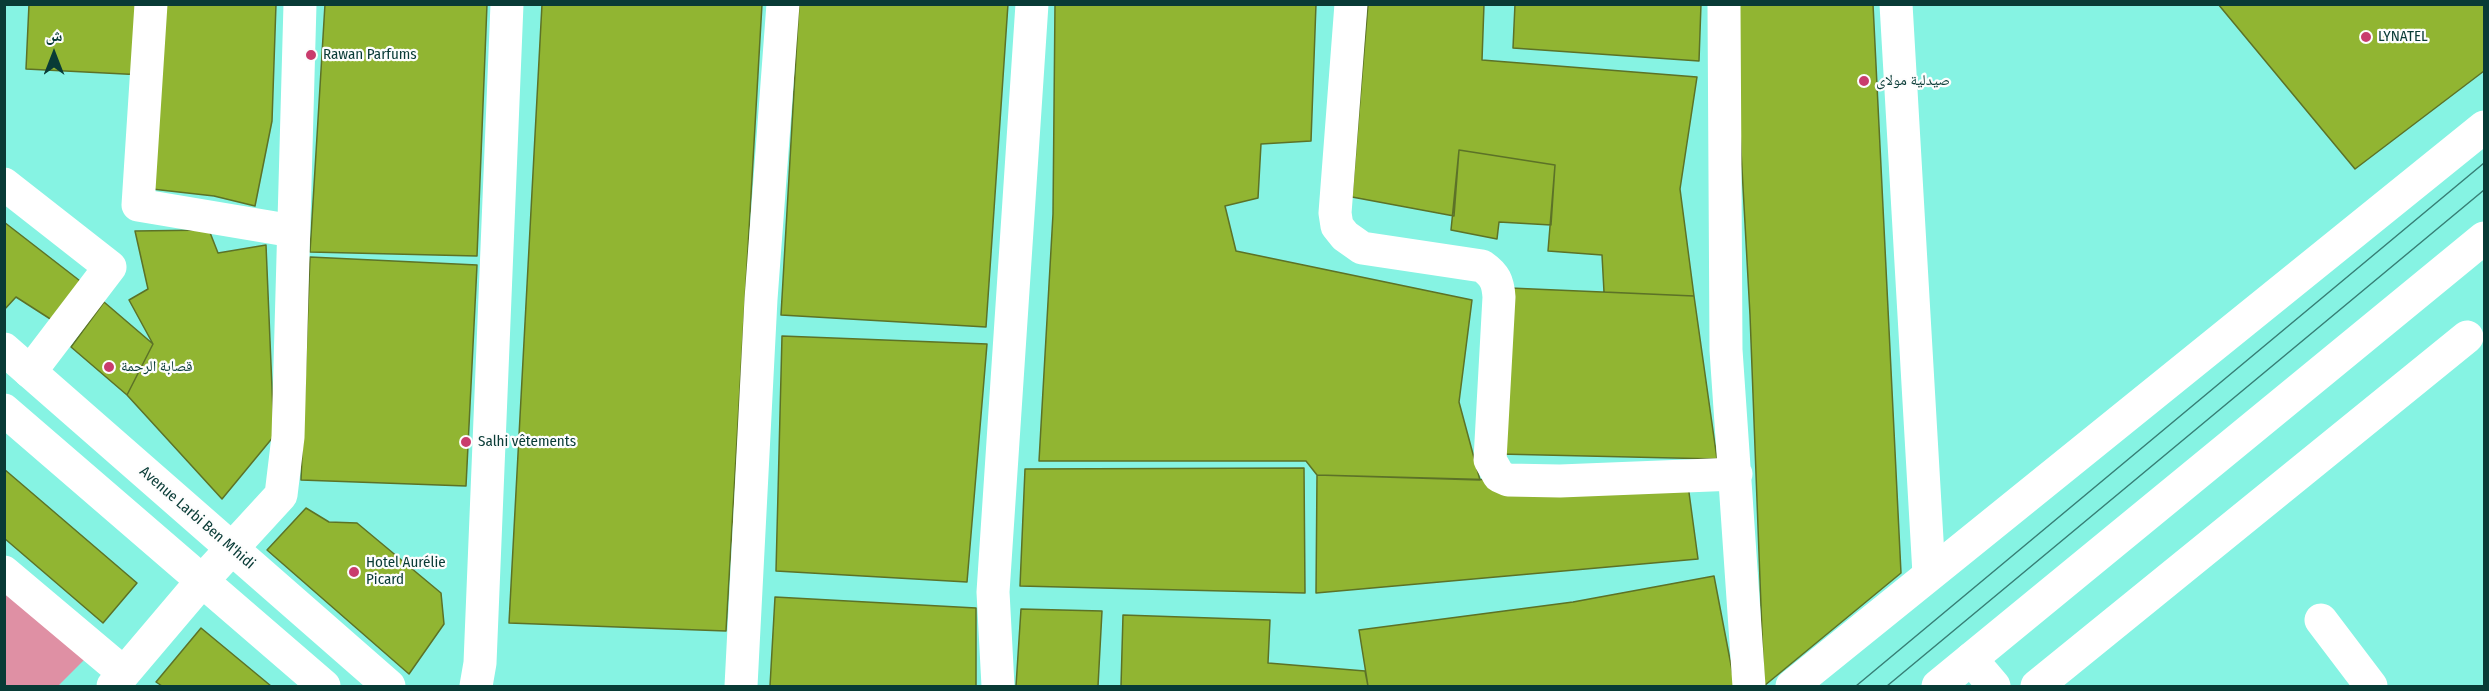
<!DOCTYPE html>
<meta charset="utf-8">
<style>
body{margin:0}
#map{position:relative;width:2489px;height:691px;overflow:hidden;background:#86f3e3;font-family:"Fira Sans Condensed","Noto Naskh Arabic",sans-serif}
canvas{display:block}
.frame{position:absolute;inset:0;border:6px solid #093b36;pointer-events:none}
.north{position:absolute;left:24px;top:24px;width:60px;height:60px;-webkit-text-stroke:4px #fdfdfd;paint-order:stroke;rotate:0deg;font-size:16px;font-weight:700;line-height:24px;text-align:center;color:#093b36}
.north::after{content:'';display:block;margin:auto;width:21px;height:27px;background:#093b36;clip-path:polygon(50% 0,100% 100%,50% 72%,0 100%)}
</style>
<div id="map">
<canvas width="2489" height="691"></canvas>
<div class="frame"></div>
<div class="north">ش</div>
</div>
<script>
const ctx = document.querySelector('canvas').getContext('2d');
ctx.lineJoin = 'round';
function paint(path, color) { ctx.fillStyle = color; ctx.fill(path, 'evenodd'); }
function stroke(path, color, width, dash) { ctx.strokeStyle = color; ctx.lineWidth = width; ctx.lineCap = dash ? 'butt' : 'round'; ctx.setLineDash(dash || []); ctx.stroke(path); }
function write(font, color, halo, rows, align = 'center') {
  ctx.font = font + ' "Fira Sans Condensed","Noto Naskh Arabic",sans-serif'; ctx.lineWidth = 4.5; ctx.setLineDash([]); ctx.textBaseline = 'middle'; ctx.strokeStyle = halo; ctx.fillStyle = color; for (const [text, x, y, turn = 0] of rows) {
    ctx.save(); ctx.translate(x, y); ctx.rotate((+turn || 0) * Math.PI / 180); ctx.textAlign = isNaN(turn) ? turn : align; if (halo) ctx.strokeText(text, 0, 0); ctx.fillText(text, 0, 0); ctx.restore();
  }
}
paint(new Path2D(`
 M4,586L84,660L58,686H5Z`), '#df90a4');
const building = new Path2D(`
 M29,4H144V75L26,69Z
 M164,4H276L272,121L255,206L214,196L152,189Z
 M325,4H487L477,256L310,252Z
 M542,4H762L726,631L509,623Z
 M799,4H1008L986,327L781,315Z
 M1055,4H1316L1311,141L1261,144L1258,198L1225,206L1236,251L1472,300L1459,402L1480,480L1317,475L1306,461H1039L1053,214Z
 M1368,4H1484L1482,60L1697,77L1680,189L1694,296L1604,292L1602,255L1548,251L1555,165L1459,150L1454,216L1352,197Z
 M1515,4H1701L1699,61L1513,48Z
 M1733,4H1873L1901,573L1764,686L1750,315Z
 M2218,4H2484V71L2355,169Z
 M1459,150L1555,165L1551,225L1499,222L1497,239L1451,230Z
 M4,222L84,284L55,322L16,297L4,310Z
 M209,230L218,253L266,245L274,436L222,499L127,395L153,344L129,300L148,289L135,231Z
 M310,257L477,265L466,486L301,480Z
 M1510,288L1694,296L1717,459L1499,454Z
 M104,302L153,344L127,395L71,347Z
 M782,336L987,344L967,582L776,571Z
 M1304,468L1305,593L1020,586L1025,469Z
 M4,469L137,583L103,623L4,538Z
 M1317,475L1688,485L1698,559L1316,593Z
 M306,508L329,522L357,523L441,593L444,624L409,674L267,550Z
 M1714,576L1735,686H1368L1359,630L1573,602Z
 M775,597L976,608V686H770Z
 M1021,609L1102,611L1098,686H1016Z
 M1123,615L1270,620L1268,663L1365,671L1368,686H1121Z
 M201,628L271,686H162L156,682Z`);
paint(building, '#91b532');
stroke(building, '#5c7227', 1.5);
stroke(new Path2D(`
 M151,4L138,205L293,231
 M1351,4L1335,213L1337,226L1345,236L1362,248L1482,266C1495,275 1498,282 1499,297L1490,460L1499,476L1508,480L1560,481L1736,474
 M1724,4L1726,350L1749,686
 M1896,4L1929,574
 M4,184L110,267L30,372
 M4,572L124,673
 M2321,620L2371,686
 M1971,659L1994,686
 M113,686L202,581L281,495L288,437L300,4
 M476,686L480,663L507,4
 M741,686L761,299L783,4
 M998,686L993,592L1032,4
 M2037,686L2467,337`), '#fff', 33);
stroke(new Path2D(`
 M4,349L389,686
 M4,410L324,686
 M1792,686L2484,127
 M1938,686L2484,238`), '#fff', 33);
stroke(new Path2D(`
 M1856,686L2484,163
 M1887,686L2484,190`), '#377f76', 1.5);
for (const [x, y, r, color] of [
 [2366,37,6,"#c93c6d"],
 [311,55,6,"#c93c6d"],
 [1864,81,6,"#c93c6d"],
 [109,367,6,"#c93c6d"],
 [466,442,6,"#c93c6d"],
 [354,572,6,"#c93c6d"]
]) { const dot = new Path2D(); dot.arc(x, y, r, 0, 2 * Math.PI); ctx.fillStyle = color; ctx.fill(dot); stroke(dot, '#fdfdfd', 2); }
write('15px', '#093b36', '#fdfdfd', [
 ["LYNATEL",2378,37],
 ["Rawan Parfums",323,55],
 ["صيدلية مولاى",1876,81],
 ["قصابة الرحمة",121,367],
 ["Salhi vêtements",478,442],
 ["Hotel Aurélie",366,563],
 ["Picard",366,580]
], 'left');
write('15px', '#093b36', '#fdfdfd', [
 ["Avenue Larbi Ben M'hidi",197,518,41]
]);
</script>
